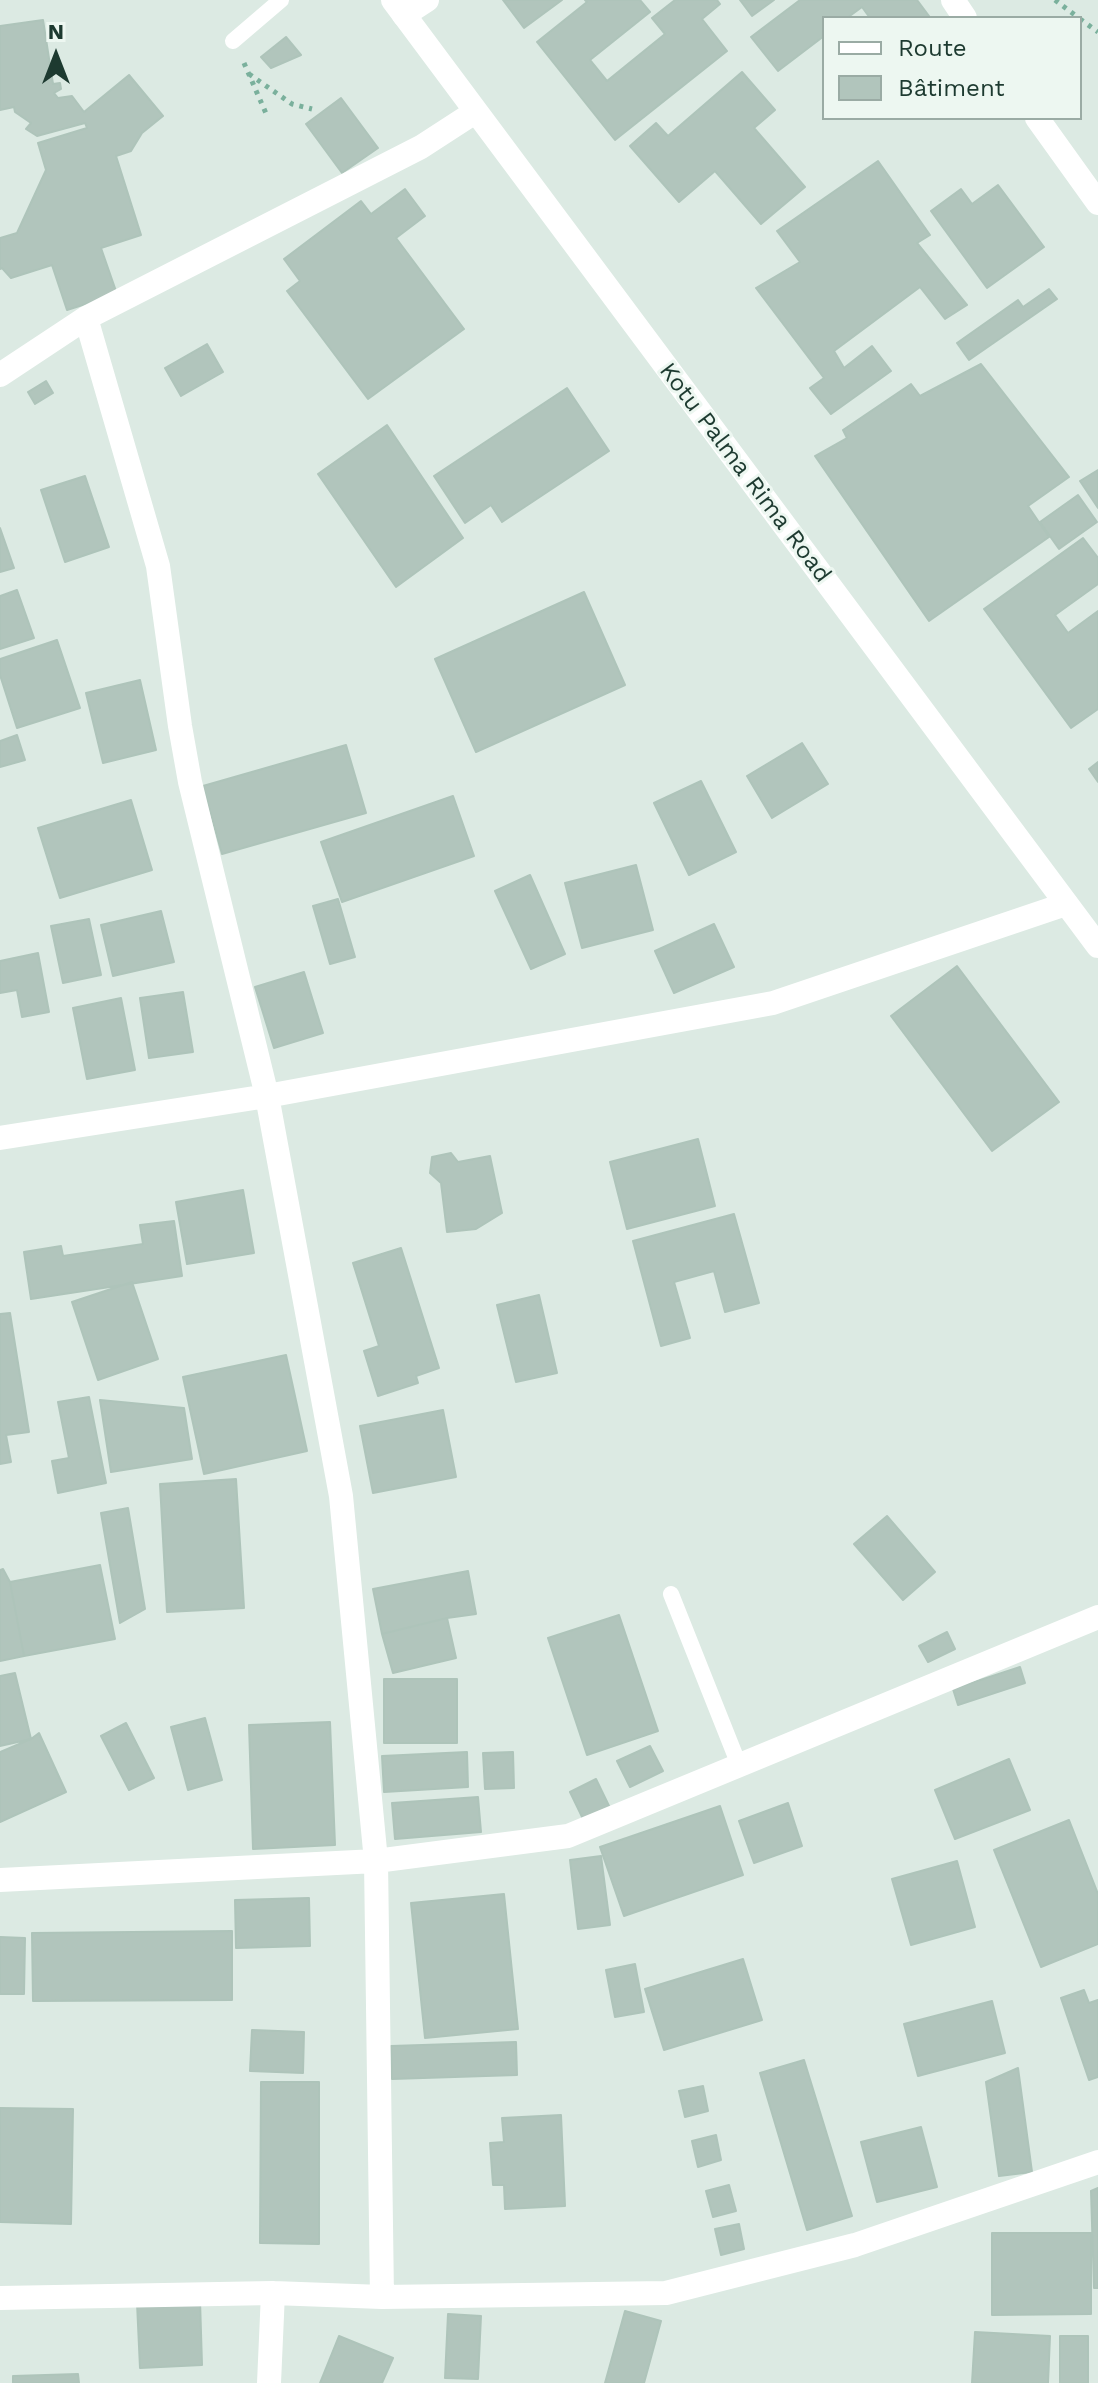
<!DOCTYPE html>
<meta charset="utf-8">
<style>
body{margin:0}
#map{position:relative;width:1098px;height:2383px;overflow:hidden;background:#dceae3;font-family:"Work Sans",sans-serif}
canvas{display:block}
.legend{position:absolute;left:822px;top:16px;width:260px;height:104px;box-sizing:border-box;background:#edf7f1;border:2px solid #9aaba4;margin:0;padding:10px 14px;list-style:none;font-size:24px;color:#1d3a30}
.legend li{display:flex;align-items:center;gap:16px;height:40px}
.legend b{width:40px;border:2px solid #9aaba4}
.north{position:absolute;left:16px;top:16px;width:80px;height:80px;-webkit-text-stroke:6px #edf7f1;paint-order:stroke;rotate:0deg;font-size:22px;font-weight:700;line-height:32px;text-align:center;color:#1d3a30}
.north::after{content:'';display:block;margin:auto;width:28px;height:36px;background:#1d3a30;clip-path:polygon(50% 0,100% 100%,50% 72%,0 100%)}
</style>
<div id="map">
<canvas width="1098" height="2383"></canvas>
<ul class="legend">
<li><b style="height:10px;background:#fff"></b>Route</li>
<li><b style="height:22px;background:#b1c5bc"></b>Bâtiment</li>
</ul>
<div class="north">N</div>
</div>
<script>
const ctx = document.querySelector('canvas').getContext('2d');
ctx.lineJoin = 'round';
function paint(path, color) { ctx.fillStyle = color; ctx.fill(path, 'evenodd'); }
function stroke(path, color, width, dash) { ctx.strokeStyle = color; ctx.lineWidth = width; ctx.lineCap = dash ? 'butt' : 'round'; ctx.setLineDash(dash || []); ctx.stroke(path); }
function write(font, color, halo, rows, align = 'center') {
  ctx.font = font + ' "Work Sans",sans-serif'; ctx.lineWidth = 6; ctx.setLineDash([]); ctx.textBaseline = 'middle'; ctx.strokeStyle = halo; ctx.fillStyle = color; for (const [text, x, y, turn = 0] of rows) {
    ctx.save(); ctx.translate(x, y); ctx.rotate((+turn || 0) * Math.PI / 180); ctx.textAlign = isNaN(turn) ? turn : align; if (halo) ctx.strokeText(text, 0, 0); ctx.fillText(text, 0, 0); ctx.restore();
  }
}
const building = new Path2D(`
 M503,0H562L524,28Z
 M585,0H640L650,12L590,60L607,81L665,34L652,18L675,0H717L720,4L702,19L727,51L615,140L537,42L587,2Z
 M740,0H774L752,16Z
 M800,0H917L929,16L927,18H870L862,7L847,18H824V36L778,71L751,37Z
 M43,20L53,84L60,83L61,89L54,93L58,98L72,96L84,112L129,75L163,116L142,133L131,151L116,156L141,235L101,248L117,294L67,310L52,265L11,278L2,268L0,269V238L17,233L46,170L38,143L87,128L85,123L37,136L26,129L31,123L15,112L14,107L0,110V26Z
 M286,37L301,55L271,68L261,57Z
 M742,72L775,110L754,128L805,187L761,224L715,171L679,202L630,146L656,123L668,136Z
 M341,98L378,148L342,173L306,124Z
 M878,161L930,235L917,243L967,305L945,319L920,287L834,351L844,368L872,346L891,371L831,414L810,388L824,378L756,288L800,262L777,231Z
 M998,185L1044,247L987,288L931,211L961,189L972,204Z
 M405,189L425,216L396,238L464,329L368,399L287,291L300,281L284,259L361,201L371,214Z
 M1049,289L1057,299L969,360L957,343L1018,300L1023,307Z
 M207,344L223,372L181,396L165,368Z
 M981,364L1069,477L1028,506L1049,537L929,621L815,456L847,438L843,430L911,384L920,396Z
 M46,381L53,393L35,404L28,392Z
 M567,388L609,451L502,522L491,505L465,523L434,476Z
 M387,425L463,538L396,587L318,474Z
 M1098,470V508L1080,481Z
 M85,476L109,547L65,562L41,490Z
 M1078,495L1097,522L1059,549L1040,522Z
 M0,528L14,568L0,572Z
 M1083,538L1098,558V584L1055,615L1068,633L1098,611V709L1071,728L984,609Z
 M17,590L34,638L0,649V596Z
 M584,592L625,685L476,752L435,659Z
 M57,640L80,708L17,728L0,675V659Z
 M140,680L156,750L103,763L86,693Z
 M17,735L25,760L0,767V741Z
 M802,743L828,784L772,818L747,776Z
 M346,745L366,813L222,854L203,786Z
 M1098,762V782L1089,769Z
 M701,781L736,852L689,875L654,803Z
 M453,796L474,856L342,902L321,842Z
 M131,800L152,870L60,898L38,828Z
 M636,865L653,930L582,948L565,883Z
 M530,875L565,954L531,969L495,891Z
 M338,899L355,957L330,964L313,906Z
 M161,911L174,962L113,976L101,925Z
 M89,919L101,975L63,983L51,926Z
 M714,924L734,967L674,993L655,951Z
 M38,953L49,1012L22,1017L17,990L0,993V961Z
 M957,966L1059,1102L992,1151L891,1016Z
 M304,972L323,1033L274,1048L255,987Z
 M183,992L193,1052L149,1058L140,998Z
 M121,998L135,1070L87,1079L73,1008Z
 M698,1139L715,1206L627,1229L610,1162Z
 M451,1153L458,1162L490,1156L502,1213L476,1229L447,1232L441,1183L430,1173L432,1157Z
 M243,1190L254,1253L187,1264L176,1202Z
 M734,1214L759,1303L725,1312L714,1271L674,1282L690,1338L661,1346L633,1241Z
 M174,1221L182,1276L31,1299L24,1252L61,1246L63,1256L143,1244L140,1225Z
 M401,1248L439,1368L416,1376L418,1383L378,1396L364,1351L379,1346L353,1263Z
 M132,1282L158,1359L98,1380L72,1302Z
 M539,1295L557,1373L516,1382L497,1305Z
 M10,1313L29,1432L6,1435L11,1462L0,1464V1314Z
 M286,1355L307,1451L204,1474L183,1377Z
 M89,1397L106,1483L58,1493L52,1461L69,1458L58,1402Z
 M100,1400L184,1408L192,1459L111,1472Z
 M443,1410L456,1477L373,1493L360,1426Z
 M236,1479L244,1608L167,1612L160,1484Z
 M128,1508L145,1609L120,1623L101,1513Z
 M887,1516L935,1572L903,1600L854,1544Z
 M100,1565L115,1639L24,1656L10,1582Z
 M3,1569L10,1582L24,1656L0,1661V1570Z
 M468,1571L476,1614L447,1618L382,1634L373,1589Z
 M619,1615L658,1731L587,1755L548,1638Z
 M447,1618L456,1658L393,1673L382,1634Z
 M947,1632L955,1649L928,1662L919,1646Z
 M1020,1667L1025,1683L958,1705L953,1689Z
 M15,1673L31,1739L0,1746V1676Z
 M384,1679H457V1743H384Z
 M205,1718L222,1780L188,1790L171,1727Z
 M330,1722L335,1845L253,1849L249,1725Z
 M126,1723L154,1778L129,1790L101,1736Z
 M39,1733L66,1792L0,1822V1752L31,1739Z
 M650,1746L663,1771L630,1787L617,1761Z
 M467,1752L468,1787L384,1792L382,1756Z
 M513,1752L514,1788L485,1789L483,1753Z
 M1009,1759L1030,1810L955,1839L935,1790Z
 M596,1779L611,1810L585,1823L570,1792Z
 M478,1797L481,1832L395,1839L392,1803Z
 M788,1803L802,1846L754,1863L739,1821Z
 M720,1806L743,1875L624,1916L600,1847Z
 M1069,1820L1098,1894V1944L1041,1967L994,1850Z
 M601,1856L610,1925L578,1929L570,1860Z
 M957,1861L975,1927L911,1945L892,1879Z
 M504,1894L518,2029L425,2038L411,1903Z
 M309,1898L310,1946L236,1948L235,1900Z
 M232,1931V2000L33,2001L32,1933Z
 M0,1937L25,1938L24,1994H0Z
 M743,1959L762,2020L664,2050L645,1989Z
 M635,1964L644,2012L615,2017L606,1970Z
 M1084,1990L1089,2003L1098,2000V2077L1089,2080L1061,1998Z
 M992,2001L1005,2053L918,2076L904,2024Z
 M252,2030L304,2032L303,2073L250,2071Z
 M516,2042L517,2075L392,2079L391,2046Z
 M804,2060L852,2216L807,2230L760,2073Z
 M1018,2068L1032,2172L999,2176L986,2082Z
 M261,2082H319V2244L260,2243Z
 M703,2086L708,2111L685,2117L679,2091Z
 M0,2108L73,2109L71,2224L0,2222Z
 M561,2115L565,2206L505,2209L504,2185H493L490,2143L504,2142L502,2118Z
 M921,2127L937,2187L877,2202L861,2142Z
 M716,2135L721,2160L698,2167L692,2141Z
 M729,2185L736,2211L713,2217L706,2191Z
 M1098,2188V2288H1094L1091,2191Z
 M739,2224L744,2249L721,2255L715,2229Z
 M992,2233H1091V2314L992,2315Z
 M200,2300L202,2365L140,2368L137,2303Z
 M625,2311L661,2321L644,2383H605Z
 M448,2314L481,2316L478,2379L445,2378Z
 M975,2332L1050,2336L1048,2383H972Z
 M339,2336L393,2358L382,2383H320Z
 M1060,2336H1088V2383H1060Z
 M78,2374L79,2383H13V2376Z`);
paint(building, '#b1c5bc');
stroke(building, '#aec4ba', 2);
stroke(new Path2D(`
 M1055,0L1079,18
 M1080,19L1098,32
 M244,63L268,118
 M249,74L292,104L312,109`), '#7ab09c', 5, [4, 6]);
stroke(new Path2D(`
 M233,41L281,0
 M671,1594L739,1765`), '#fff', 16);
stroke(new Path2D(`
 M953,0L965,18
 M404,15L427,0
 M1037,118L1098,203
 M86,318L158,566L180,726L190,782L267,1096L341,1496L376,1861L382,2297
 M0,375L86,318L421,147L475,112
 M0,1138L267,1096L773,1003L1066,904
 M0,1880L376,1861L568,1836L1098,1617
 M0,2298L273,2293L382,2297L666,2293L855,2245L1098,2162
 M269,2383L273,2293`), '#fff', 24);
stroke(new Path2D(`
 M393,0L1098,946`), '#fff', 24);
write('24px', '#1d3a30', '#edf7f1', [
 ["Kotu Palma Rima Road",745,473,53]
]);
</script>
